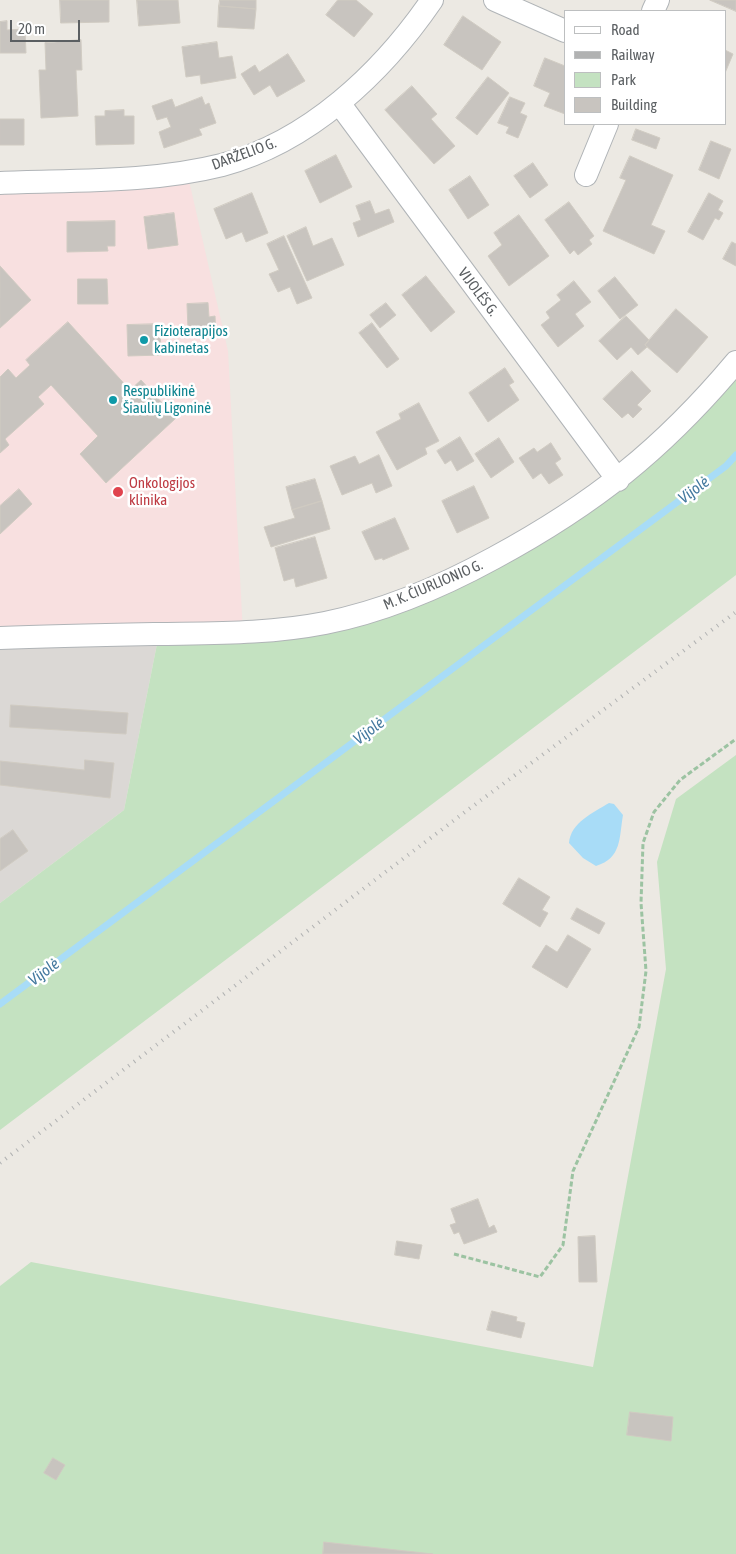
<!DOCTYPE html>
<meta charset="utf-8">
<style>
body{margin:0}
#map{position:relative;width:736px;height:1554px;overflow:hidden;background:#ece9e3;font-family:"Asap Condensed",sans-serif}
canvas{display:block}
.legend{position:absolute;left:564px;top:10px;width:162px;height:115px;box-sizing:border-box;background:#fff;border:1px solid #bdbfc0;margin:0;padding:6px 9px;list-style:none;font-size:15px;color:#5b5f62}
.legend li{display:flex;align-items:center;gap:10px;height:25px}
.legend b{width:25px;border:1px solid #bdbfc0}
.scale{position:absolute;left:10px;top:20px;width:70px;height:22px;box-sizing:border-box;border:2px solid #5b5f62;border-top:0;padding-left:6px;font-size:15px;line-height:18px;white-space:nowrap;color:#5b5f62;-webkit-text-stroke:4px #fff;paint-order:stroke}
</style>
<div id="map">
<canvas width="736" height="1554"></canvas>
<ul class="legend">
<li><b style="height:6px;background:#fff"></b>Road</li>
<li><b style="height:6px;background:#b1b2b2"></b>Railway</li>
<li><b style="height:14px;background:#c4e2c1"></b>Park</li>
<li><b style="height:14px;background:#c8c4bf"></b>Building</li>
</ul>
<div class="scale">20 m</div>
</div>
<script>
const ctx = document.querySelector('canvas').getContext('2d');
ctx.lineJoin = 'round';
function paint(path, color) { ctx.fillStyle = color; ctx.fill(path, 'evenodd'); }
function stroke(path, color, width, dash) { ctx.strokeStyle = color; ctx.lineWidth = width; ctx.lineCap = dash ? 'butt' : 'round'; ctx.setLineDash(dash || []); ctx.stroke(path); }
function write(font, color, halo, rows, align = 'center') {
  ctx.font = font + ' "Asap Condensed",sans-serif'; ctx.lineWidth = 5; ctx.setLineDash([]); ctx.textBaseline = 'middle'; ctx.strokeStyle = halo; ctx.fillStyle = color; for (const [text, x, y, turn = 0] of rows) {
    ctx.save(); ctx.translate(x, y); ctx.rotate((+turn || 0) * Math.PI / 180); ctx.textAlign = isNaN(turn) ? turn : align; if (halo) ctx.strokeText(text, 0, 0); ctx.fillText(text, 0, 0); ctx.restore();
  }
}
paint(new Path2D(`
 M159,634L124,810L0,903V638Z`), '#dbd8d5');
paint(new Path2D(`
 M187,172L228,351L243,634L0,638V183Z`), '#f8e0e0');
paint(new Path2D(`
 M736,362V575L0,1130V903L124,810L159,634L393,605L572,513Z
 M736,755V1554H0V1286L31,1262L593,1367L666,969L657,862L676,799Z`), '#c4e2c1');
paint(new Path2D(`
 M609,803L614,804L623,815C619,838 622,858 596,866L583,858L569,843C571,822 593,813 609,803Z`), '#a8dcf7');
stroke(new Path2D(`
 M0,1004L726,466L736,455`), '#a8dcf7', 7);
const building = new Path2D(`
 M60,0H109V22L61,23Z
 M137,0H178L180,23L139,26Z
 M220,0H256V9L219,6Z
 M338,0H356L373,14L354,37L326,15Z
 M710,0H736V11Z
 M219,6L256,9L254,29L218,27Z
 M463,16L501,42L482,70L444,45Z
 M7,21V30L25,29L26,53H0V22Z
 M81,40L82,70H76L78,116L41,118L39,70H46L45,43Z
 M217,42L219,58L232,56L236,78L201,84L200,75L186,77L182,47Z
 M725,50L733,54L725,73Z
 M288,54L305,81L277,97L270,85L254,95L241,74L255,65L259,72Z
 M545,58L565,66V114L544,106L550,93L534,86Z
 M488,77L509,93L477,135L456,118Z
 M412,86L437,114L431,119L455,146L434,164L385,110Z
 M202,97L205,105L209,103L216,123L199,129L202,135L164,148L159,132L171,127L167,117L157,120L152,106L172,99L175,107Z
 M510,97L525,103L520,113L527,116L518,138L506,133L509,127L498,123Z
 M124,110V116H134V144L96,145L95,116H105V111Z
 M0,119H24V145H0Z
 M636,129L660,138L656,149L632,140Z
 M711,141L731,149L719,179L699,170Z
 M336,155L352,187L320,203L305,171Z
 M630,156L673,175L651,225L665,231L654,254L603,231L626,180L620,178Z
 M533,163L548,185L530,198L514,176Z
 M470,176L489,205L468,219L449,190Z
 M252,193L268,233L246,242L242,232L226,239L214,209Z
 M709,193L723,201L718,210L723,213L719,220L715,218L703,240L688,232Z
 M370,201L375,214L389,209L394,222L358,237L353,223L361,220L356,206Z
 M569,202L594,236L589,240L592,244L578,255L574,250L570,254L545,220Z
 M174,213L178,245L148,249L144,217Z
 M519,215L549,256L509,286L488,256L502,245L494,233Z
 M115,221V246H107L108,251L67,252V222Z
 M306,227L313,246L332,238L344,265L307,281L287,236Z
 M284,236L312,298L297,304L290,287L278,292L269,274L279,270L267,244Z
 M732,242L736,244V266L723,259Z
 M0,266L31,300L0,328Z
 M426,276L455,312L431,332L402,295Z
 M615,277L638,305L620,319L598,291Z
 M78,279H107L108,304H78Z
 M574,281L591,302L575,314L584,326L558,347L541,325L550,318L546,312L561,300L557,295Z
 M208,303L209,317L215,316L216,337H205L204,328L188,329L187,304Z
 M386,303L396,315L380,328L370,315Z
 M676,309L708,337L677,373L645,345Z
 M626,316L649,340L645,345L647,347L638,355L631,347L617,360L599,341Z
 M68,322L130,390L141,380L176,418L106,483L80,454L98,436L51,385L38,397L44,404L5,439L9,445L0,453V377L8,369L16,378L30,365L26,360Z
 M372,323L399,359L387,368L359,333Z
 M160,324L161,355L128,356L127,325Z
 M505,368L514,382L509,385L519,400L488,422L469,393Z
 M632,371L651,391L637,405L642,409L633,418L628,413L622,418L603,399Z
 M419,403L439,441L425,448L427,454L397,470L376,432L401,419L399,414Z
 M460,437L474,461L457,471L451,460L445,464L437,451Z
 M499,438L514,462L491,478L475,454Z
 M551,443L561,459L555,463L563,475L549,484L541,473L533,479L519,458L534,448L537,452Z
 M379,455L392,486L376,493L372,483L342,495L330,466L355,456L359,464Z
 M315,479L322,501L292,510L286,487Z
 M474,486L489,518L457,533L442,501Z
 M19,489L32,504L0,534V506Z
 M322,501L330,529L271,547L264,527L295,518L292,510Z
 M395,518L409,549L383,560L382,558L375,560L362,532Z
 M315,537L327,578L296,587L294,578L284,581L275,548Z
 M11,705L128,713L126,734L10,727Z
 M85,760L114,763L110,798L0,785V761L84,770Z
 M13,830L28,851L0,871V839Z
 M519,878L550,897L542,910L548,913L540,927L503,904Z
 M577,908L605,923L599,934L571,919Z
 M568,935L591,949L567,988L532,967L546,945L557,952Z
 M478,1199L489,1228L494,1225L497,1232L464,1244L459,1232L454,1234L450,1225L456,1223L451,1209Z
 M595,1236L597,1282H579L578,1237Z
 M397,1241L422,1245L419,1259L395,1255Z
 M492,1311L517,1317L516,1321L525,1323L521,1338L487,1330Z
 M630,1412L673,1417L671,1441L627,1435Z
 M53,1458L65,1465L56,1480L44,1473Z
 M324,1542L433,1554H323Z`);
paint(building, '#c8c4bf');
stroke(building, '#d0cbc2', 1);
const minor = new Path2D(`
 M495,0L565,31
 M653,11L658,0
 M339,103L618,480
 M586,175L607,124
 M0,183C73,180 150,183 222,165C309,142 382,73 432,0
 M0,638C52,636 105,635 157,634C214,633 269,634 325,623C385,611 441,587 494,558C594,504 663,449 736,362`);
stroke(minor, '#b0b4b7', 24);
stroke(new Path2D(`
 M454,1254L540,1277L563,1245L573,1171L639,1027L646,971L641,903L643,843L654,812L680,780L736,739`), '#9cc3a2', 3, [5, 2.5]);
stroke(minor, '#fff', 22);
stroke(new Path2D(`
 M0,1163L469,809L736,612`), '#b1b2b2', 4, [1, 6]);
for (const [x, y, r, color] of [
 [144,340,5,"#0f9aa8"],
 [113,400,5,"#0f9aa8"],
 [118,492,6,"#e0444e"]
]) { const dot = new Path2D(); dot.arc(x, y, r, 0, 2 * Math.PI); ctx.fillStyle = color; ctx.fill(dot); stroke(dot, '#fff', 2); }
write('15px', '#5b5f62', '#fff', [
 ["DARŽELIO G.",244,154,-20],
 ["VIJOLĖS G.",478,292,53],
 ["M. K. ČIURLIONIO G.",433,585,-23]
]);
write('15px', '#0d838f', '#fff', [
 ["Fizioterapijos",154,331],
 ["kabinetas",154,348],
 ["Respublikinė",123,391],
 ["Šiaulių Ligoninė",123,408]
], 'left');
write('15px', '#be3a42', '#fff', [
 ["Onkologijos",129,483],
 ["klinika",129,500]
], 'left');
write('italic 16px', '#44799f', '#fff', [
 ["Vijolė",694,490,-37],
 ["Vijolė",369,731,-37],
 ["Vijolė",44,972,-37]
]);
</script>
